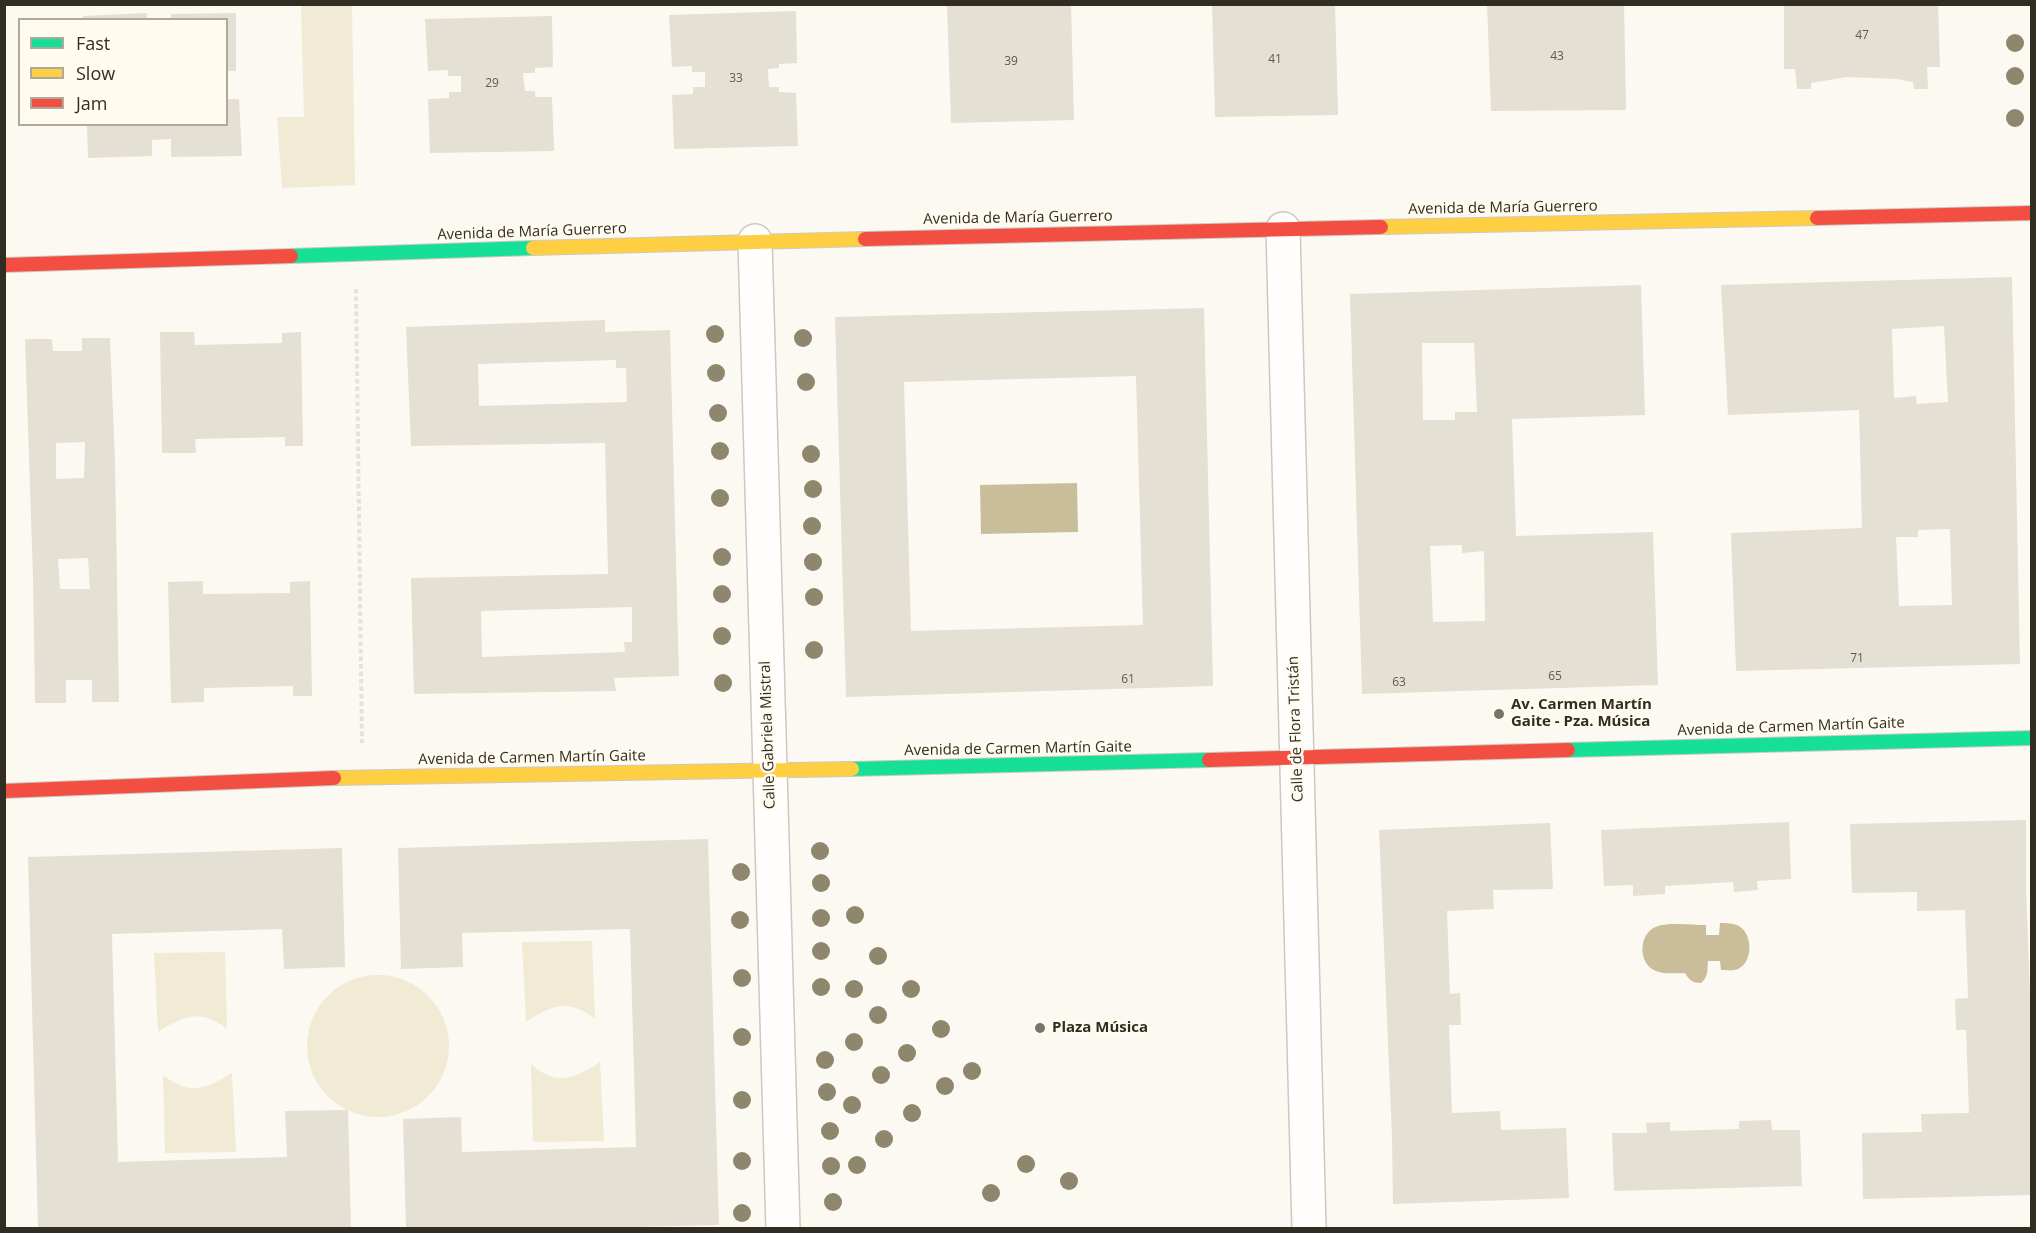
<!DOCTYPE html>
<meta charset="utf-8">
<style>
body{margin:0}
#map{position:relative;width:2036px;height:1233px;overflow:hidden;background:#fcf9f2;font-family:"Open Sans",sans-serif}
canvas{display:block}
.frame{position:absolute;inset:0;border:6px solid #312d22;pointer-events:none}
.legend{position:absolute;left:18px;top:18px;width:210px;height:108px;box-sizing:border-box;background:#fffbef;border:2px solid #ada99d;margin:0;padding:8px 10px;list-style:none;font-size:18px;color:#312d22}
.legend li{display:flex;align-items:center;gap:12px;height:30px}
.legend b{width:30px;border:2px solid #ada99d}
</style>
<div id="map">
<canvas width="2036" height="1233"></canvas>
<div class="frame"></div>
<ul class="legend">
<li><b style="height:8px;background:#16e098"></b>Fast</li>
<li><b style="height:8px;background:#ffcf43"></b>Slow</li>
<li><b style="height:8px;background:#f24e42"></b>Jam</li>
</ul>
</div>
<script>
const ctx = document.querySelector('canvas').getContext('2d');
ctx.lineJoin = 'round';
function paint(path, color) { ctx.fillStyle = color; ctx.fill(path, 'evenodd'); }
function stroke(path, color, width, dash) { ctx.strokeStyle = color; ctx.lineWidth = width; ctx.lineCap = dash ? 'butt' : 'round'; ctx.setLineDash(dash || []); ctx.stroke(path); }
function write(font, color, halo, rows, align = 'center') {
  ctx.font = font + ' "Open Sans",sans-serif'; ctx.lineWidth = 5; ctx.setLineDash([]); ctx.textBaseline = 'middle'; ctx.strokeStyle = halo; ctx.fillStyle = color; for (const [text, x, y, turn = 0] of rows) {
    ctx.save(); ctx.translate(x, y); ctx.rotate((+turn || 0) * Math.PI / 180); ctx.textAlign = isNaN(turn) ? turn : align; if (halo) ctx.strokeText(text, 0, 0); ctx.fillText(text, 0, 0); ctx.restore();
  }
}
paint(new Path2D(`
 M301,5H352L355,185L282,188L277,117H304Z
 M592,941L595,1019C568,998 552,1005 526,1022L522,942Z
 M225,952L227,1029C200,1008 184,1016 158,1032L154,953Z
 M307 1046a71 71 0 1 1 142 0a71 71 0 1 1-142 0Z
 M600,1062L604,1141L533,1142L531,1064C557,1087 574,1079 600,1062Z
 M232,1073L236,1152L165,1153L163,1075C190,1096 205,1089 232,1073Z`), '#f1ead4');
paint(new Path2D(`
 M1077,483L1078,532L981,534L980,485Z
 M1720,923C1726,923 1733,923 1739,926C1754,935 1753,966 1735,970C1731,971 1725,970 1721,970L1720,961H1708C1707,970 1709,976 1701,983C1693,983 1689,980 1685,973C1674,973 1662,975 1652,969C1637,959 1640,931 1658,926C1669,922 1693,925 1706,925V935H1719Z`), '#c9be99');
paint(new Path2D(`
 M947,4H1071L1074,120L951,123Z
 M1212,4H1335L1338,115L1215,117Z
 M1487,4H1624L1626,110L1491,111Z
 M1784,4H1938L1940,67H1927L1928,89H1914L1913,82L1897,79L1847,77L1811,83V89H1797L1795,69H1784Z
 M796,11L797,63L779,64V68L768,69L769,87H779V92L796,93L798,146L674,149L672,95L693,94V87H705V72H692V66L672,67L669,15Z
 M147,13V20H83V16Z
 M236,13V71H226V20H171V14Z
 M552,16L553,67L535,68V73H523L525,91H535V97H552L554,151L430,153L428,99L449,98V92H461V76H448V70L428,71L425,19Z
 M226,99H239L242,156L171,157V139L152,140V156L88,158L87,124H226Z
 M2012,277L2020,664L1736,671L1731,533L1862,528L1859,410L1728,415L1721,285ZM1944,326L1948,402L1917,404L1916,396L1894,398L1892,329ZM1950,529L1952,605L1899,606L1896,537H1918V530Z
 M1641,285L1645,415L1512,419L1516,536L1653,532L1658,685L1362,694L1350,294ZM1422,343H1474L1477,412H1455V420H1423ZM1462,545V553L1484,551L1485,621L1433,622L1430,546Z
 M1204,308L1213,686L846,697L835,317ZM1136,376L1143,625L911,631L904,382Z
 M605,320V332L670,330L679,676L614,678L616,691L414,694L411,578L608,574L605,443L411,446L406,327ZM616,360V368H626L627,402L479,406L478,364ZM632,607V642H624L625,652L482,657L481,611Z
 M160,332H194L195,345L282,343V333L301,332L303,446H285V437L195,439L196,453H162Z
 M82,338H110L115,461L119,702H92V680H66V703H35L33,576L25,339H52L53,351H82ZM85,442L84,478L56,479V443ZM88,558L90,589H60L58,559Z
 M203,581V594L290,593V582L310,581L312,696H293V686L204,688V702L171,703L168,582Z
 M2026,820V887L2032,1049V1195L1863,1199L1862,1133L1922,1132L1921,1114L1969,1113L1966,1030H1956L1955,999L1968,998L1965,910L1917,911V892L1852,893L1850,824Z
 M1789,822L1791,879L1757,881L1758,890L1734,892L1733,882L1665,886V894L1633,896V885L1604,886L1601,830Z
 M1550,823L1553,889L1493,890L1494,909L1447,911L1450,994L1460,993L1461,1025H1449L1452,1113L1500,1111L1501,1130L1566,1128L1569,1198L1393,1204L1392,1137L1379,830Z
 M708,839L719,1225L594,1228H406L403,1119L461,1117L462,1152L636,1147L630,929L462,933L463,967L401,969L398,848Z
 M342,848L345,967L284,969L282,929L112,934L118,1162L287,1157L285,1111L348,1110L351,1228H38L28,857Z
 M1771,1120L1772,1130H1800L1802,1186L1614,1191L1612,1133H1647L1646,1123L1670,1122V1131L1739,1129V1121Z`), '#e4e0d3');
const street = new Path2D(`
 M1283,229L1309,1228
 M755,241L783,1228`);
const fast = new Path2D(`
 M291,256L533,248
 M1568,750L2032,738
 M852,769L1209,760`);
const slow = new Path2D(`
 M1381,227L1817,218
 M533,248L865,239
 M334,778L852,769`);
const jam = new Path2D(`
 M1817,218L2032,213
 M865,239L1381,227
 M4,265L291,256
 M1209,760L1568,750
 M4,791L334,778`);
stroke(street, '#cdc9c0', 36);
stroke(fast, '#cdc9c0', 16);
stroke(slow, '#cdc9c0', 16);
stroke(jam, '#cdc9c0', 16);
stroke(new Path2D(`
 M356,289L362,743`), '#e3e2e0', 4, [4.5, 3]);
stroke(street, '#fffefd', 33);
stroke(fast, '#16e098', 14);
stroke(slow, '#ffcf43', 14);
stroke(jam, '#f24e42', 14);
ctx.fillStyle = '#8f876d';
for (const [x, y] of [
 [2015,43],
 [2015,76],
 [2015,118],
 [715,334],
 [803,338],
 [716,373],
 [806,382],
 [718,413],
 [720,451],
 [811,454],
 [813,489],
 [720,498],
 [812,526],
 [722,557],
 [813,562],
 [722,594],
 [814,597],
 [722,636],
 [814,650],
 [723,683],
 [820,851],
 [741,872],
 [821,883],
 [855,915],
 [821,918],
 [740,920],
 [821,951],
 [878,956],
 [742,978],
 [821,987],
 [854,989],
 [911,989],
 [878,1015],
 [941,1029],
 [742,1037],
 [854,1042],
 [907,1053],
 [825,1060],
 [972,1071],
 [881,1075],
 [945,1086],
 [827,1092],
 [742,1100],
 [852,1105],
 [912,1113],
 [830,1131],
 [884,1139],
 [742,1161],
 [1026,1164],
 [857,1165],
 [831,1166],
 [1069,1181],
 [991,1193],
 [833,1202],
 [742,1213]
]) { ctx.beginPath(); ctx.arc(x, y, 9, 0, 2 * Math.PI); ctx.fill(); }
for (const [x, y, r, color] of [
 [1499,714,6,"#78746b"],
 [1040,1028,6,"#78746b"]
]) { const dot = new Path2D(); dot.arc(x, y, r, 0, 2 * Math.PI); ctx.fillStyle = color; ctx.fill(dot); stroke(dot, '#fffbef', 2); }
write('12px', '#5e5a4e', null, [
 ["47",1862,36],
 ["43",1557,57],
 ["41",1275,60],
 ["39",1011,62],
 ["33",736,79],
 ["29",492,84],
 ["71",1857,659],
 ["65",1555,677],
 ["61",1128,680],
 ["63",1399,683]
]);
write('15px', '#312d22', '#fffbef', [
 ["Avenida de María Guerrero",1503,208,-1],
 ["Avenida de María Guerrero",1018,218,-1],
 ["Avenida de María Guerrero",532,232,-2],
 ["Avenida de Carmen Martín Gaite",1791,727,-2],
 ["Calle de Flora Tristán",1296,729,-92],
 ["Calle Gabriela Mistral",768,735,-92],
 ["Avenida de Carmen Martín Gaite",1018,749,-1],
 ["Avenida de Carmen Martín Gaite",532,758,-1]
]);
write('bold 15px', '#312d22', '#fffbef', [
 ["Av. Carmen Martín",1511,705],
 ["Gaite - Pza. Música",1511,722],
 ["Plaza Música",1052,1028]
], 'left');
</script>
